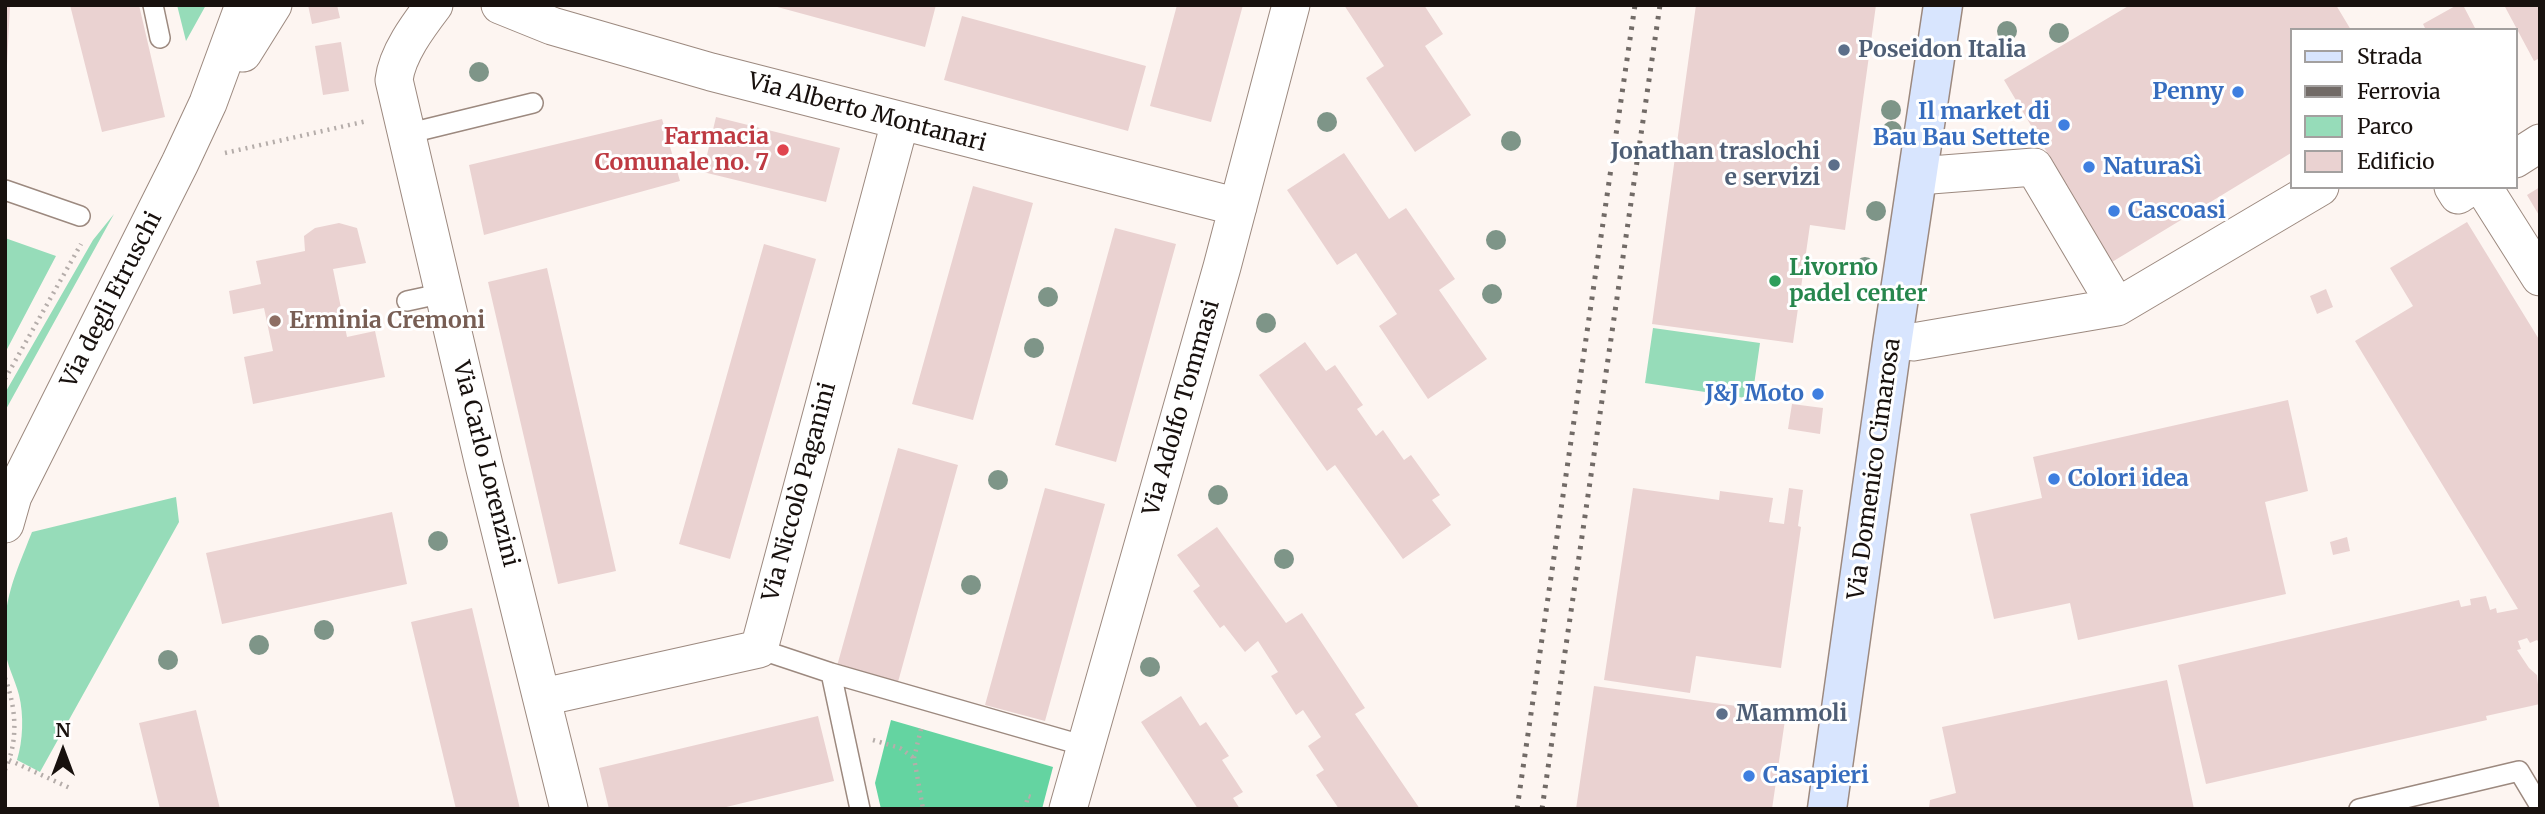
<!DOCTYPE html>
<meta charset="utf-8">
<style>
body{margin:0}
#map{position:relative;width:2545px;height:814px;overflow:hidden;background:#fdf5f1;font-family:Merriweather,serif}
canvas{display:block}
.frame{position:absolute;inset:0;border:7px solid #18110e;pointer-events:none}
.legend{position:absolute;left:2290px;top:28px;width:228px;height:161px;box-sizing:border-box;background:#fff;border:2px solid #a3a09f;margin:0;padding:9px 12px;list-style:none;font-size:21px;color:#18110e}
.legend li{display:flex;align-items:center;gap:14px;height:35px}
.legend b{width:35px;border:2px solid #a3a09f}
.north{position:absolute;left:28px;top:716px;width:70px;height:70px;-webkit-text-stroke:5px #fff;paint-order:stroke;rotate:0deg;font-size:19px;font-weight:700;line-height:28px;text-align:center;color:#18110e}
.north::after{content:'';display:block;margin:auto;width:24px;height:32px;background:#18110e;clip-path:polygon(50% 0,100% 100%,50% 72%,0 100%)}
</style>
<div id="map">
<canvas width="2545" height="814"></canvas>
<div class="frame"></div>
<ul class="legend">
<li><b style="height:9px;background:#d8e5fe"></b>Strada</li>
<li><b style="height:9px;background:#726b67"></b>Ferrovia</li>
<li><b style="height:19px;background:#96dcb9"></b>Parco</li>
<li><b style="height:19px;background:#ead2d1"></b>Edificio</li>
</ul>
<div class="north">N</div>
</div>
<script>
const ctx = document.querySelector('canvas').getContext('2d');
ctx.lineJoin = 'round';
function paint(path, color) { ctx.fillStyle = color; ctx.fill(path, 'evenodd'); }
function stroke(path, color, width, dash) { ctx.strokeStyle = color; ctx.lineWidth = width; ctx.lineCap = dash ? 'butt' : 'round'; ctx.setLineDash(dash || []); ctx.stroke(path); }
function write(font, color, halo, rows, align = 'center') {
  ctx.font = font + ' Merriweather,serif'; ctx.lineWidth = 6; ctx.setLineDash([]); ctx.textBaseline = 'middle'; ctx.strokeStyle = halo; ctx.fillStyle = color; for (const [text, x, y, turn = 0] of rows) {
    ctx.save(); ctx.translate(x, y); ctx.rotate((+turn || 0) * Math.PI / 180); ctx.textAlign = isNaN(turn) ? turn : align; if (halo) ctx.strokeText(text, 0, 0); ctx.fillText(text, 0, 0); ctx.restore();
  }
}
paint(new Path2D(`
 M177,5H206L186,41Z
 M114,214L5,411V393L93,240Z
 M5,238L56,256L5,353Z
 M1653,328L1760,343L1752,399L1645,383Z
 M176,497L179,522L40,772L17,760C23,741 24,715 19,695C15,679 6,664 5,648C2,601 15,575 32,532Z`), '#96dcb9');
paint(new Path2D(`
 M891,720L1053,767L1042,809H881L875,783Z`), '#64d4a1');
paint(new Path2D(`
 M5,5H10L7,65H5Z
 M70,5H139L165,117L102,132Z
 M308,5H337L340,18L312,24Z
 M770,5H936L925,47Z
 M1177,5H1243L1211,122L1150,106Z
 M1344,5H1424L1443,34L1425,46L1471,115L1415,152L1366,78L1384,66Z
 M1696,5H1876L1845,230L1810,225L1793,343L1652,324Z
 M2130,5H2336L2351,30H2291V153L2112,262L2004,80Z
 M2457,5H2463L2476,30H2426L2423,24Z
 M2504,5H2540V58L2534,61Z
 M962,16L1146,66L1128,131L944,80Z
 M341,42L349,91L323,95L315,46Z
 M716,117L840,148L826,202L703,172Z
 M662,119L680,181L484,235L469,165Z
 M1344,153L1389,219L1406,208L1455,279L1439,290L1487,359L1428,399L1379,326L1397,314L1356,253L1337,265L1287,190Z
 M973,186L1033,203L973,420L912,404Z
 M2540,187V217L2527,195Z
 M2467,222L2540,341V644L2537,640L2530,643L2527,638L2518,641L2521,649L2517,650L2529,668L2537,675L2540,704L2486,716L2487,720L2206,784L2178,665L2459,600L2461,607L2471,605L2470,599L2486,596L2490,610L2496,608L2497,613L2518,609L2355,341L2413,306L2390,268Z
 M339,223L357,228L366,263L333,269L347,337L375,331L385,377L253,404L244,357L273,351L264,308L233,314L229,291L261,284L256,261L305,251L304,236L315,228Z
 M1115,228L1176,244L1116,462L1055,445Z
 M764,244L816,259L730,559L679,544Z
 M547,268L616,571L558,584L488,282Z
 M2326,289L2333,307L2317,314L2310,296Z
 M1305,342L1326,371L1335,365L1363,405L1357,409L1376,436L1383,430L1404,460L1411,455L1440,495L1432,500L1451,525L1403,559L1335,465L1327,471L1259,375Z
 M2288,400L2308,491L2265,502L2286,594L2078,640L2070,603L1994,619L1970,514L2042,498L2033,457Z
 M1792,404L1823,408L1820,434L1788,429Z
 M898,448L958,465L898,682L837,666Z
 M1045,488L1105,504L1045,721L985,705Z
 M1633,488L1719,500L1720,491L1773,498L1769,522L1784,524L1789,488L1803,490L1798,526L1801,527L1781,668L1696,656L1690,693L1604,680Z
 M392,512L407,584L222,624L206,553Z
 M1217,527L1286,623L1302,613L1365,708L1355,714L1420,809H1339L1316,775L1324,770L1308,746L1321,737L1303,710L1296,715L1271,676L1278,672L1258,641L1245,652L1224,625L1220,628L1193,591L1200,586L1177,555Z
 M2347,537L2350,551L2333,555L2330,542Z
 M472,608L520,809H456L411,622Z
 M2167,680L2194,809H1929L1930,800L1956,793L1942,727Z
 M1594,686L1786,713L1772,809H1576Z
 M1181,696L1200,726L1206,722L1229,756L1222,760L1243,792L1233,798L1240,809H1198L1141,722Z
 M196,710L220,809H160L139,723Z
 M818,716L834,781L718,809H609L599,768Z`), '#ead2d1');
const lane = new Path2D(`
 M153,5L160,38
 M406,134L533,103
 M5,190L80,216
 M407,301L444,293
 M759,649L831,673L1085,746
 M831,673L860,809
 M2359,809L2519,771L2540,806`);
const street = new Path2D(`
 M434,5C418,26 397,54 394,80L484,465L569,809
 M500,5L552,26L711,72L1238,207
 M243,53L273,5
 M2515,159L2540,143
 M1918,176L2034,167L2117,307
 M2453,187L2458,195L2470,187
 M2483,187L2540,277
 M1913,342L2117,307L2320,187
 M5,524L13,496L180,163L208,103L244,5
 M543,697L759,649L900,122
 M1068,809L1222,267L1291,5`);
const secondary = new Path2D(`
 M1827,809L1892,344L1943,5`);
stroke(lane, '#9c897f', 22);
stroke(street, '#9c897f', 39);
stroke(secondary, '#9c897f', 41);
stroke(new Path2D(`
 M225,153L367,121
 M5,379L81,244
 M5,678C15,705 18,733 9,760L72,789
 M921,729L914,758L923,809
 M873,740L900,748L914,758
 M5,770L9,760
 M1025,809L1028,796L1034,798`), '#b5adaa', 4.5, [2, 5]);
stroke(lane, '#fff', 19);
stroke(street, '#fff', 37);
stroke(secondary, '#d8e5fe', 38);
stroke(new Path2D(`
 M1517,809L1635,5
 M1542,809L1660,5`), '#726b67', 5, [3.5, 7]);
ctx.fillStyle = '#7e9588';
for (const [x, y] of [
 [2007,31],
 [2059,33],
 [479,72],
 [1891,110],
 [1327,122],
 [1892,131],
 [1511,141],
 [1876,211],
 [1496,240],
 [1865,267],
 [1492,294],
 [1048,297],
 [1266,323],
 [1034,348],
 [998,480],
 [1218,495],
 [438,541],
 [1284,559],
 [971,585],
 [324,630],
 [259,645],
 [168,660],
 [1150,667]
]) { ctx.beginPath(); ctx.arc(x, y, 10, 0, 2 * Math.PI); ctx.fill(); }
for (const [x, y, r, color] of [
 [1844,50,7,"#5c6f8a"],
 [2238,92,7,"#3f7fe0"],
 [2064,125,7,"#3f7fe0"],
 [783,150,7,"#e0444e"],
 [1834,165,7,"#5c6f8a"],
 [2089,167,7,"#3f7fe0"],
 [2114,211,7,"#3f7fe0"],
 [1775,281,7,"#2e9e5b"],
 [275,321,7,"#8d6e63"],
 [1818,394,7,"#3f7fe0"],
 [2054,479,7,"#3f7fe0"],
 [1722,714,7,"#5c6f8a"],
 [1749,776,7,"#3f7fe0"]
]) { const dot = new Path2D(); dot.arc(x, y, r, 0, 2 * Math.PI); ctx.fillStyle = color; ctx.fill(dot); stroke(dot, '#fff', 2.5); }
write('bold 23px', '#4e5e75', '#fff', [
 ["Poseidon Italia",1858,50],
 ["Jonathan traslochi",1820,152,"right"],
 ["e servizi",1820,178,"right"],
 ["Mammoli",1736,714]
], 'left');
write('bold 23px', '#366cbe', '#fff', [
 ["Penny",2224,92,"right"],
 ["Il market di",2050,112,"right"],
 ["Bau Bau Settete",2050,138,"right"],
 ["NaturaSì",2103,167],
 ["Cascoasi",2128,211],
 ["J&J Moto",1804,394,"right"],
 ["Colori idea",2068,479],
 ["Casapieri",1763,776]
], 'left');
write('23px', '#18110e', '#fff', [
 ["Via Alberto Montanari",867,113,15],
 ["Via degli Etruschi",112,300,-63],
 ["Via Adolfo Tommasi",1182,408,-74],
 ["Via Carlo Lorenzini",485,464,76],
 ["Via Domenico Cimarosa",1875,469,-82],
 ["Via Niccolò Paganini",800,492,-75]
]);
write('bold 23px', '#be3a42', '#fff', [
 ["Farmacia",769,137],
 ["Comunale no. 7",769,163]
], 'right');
write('bold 23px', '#27864d', '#fff', [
 ["Livorno",1789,268],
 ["padel center",1789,294]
], 'left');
write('bold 23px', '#785e54', '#fff', [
 ["Erminia Cremoni",289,321]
], 'left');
</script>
